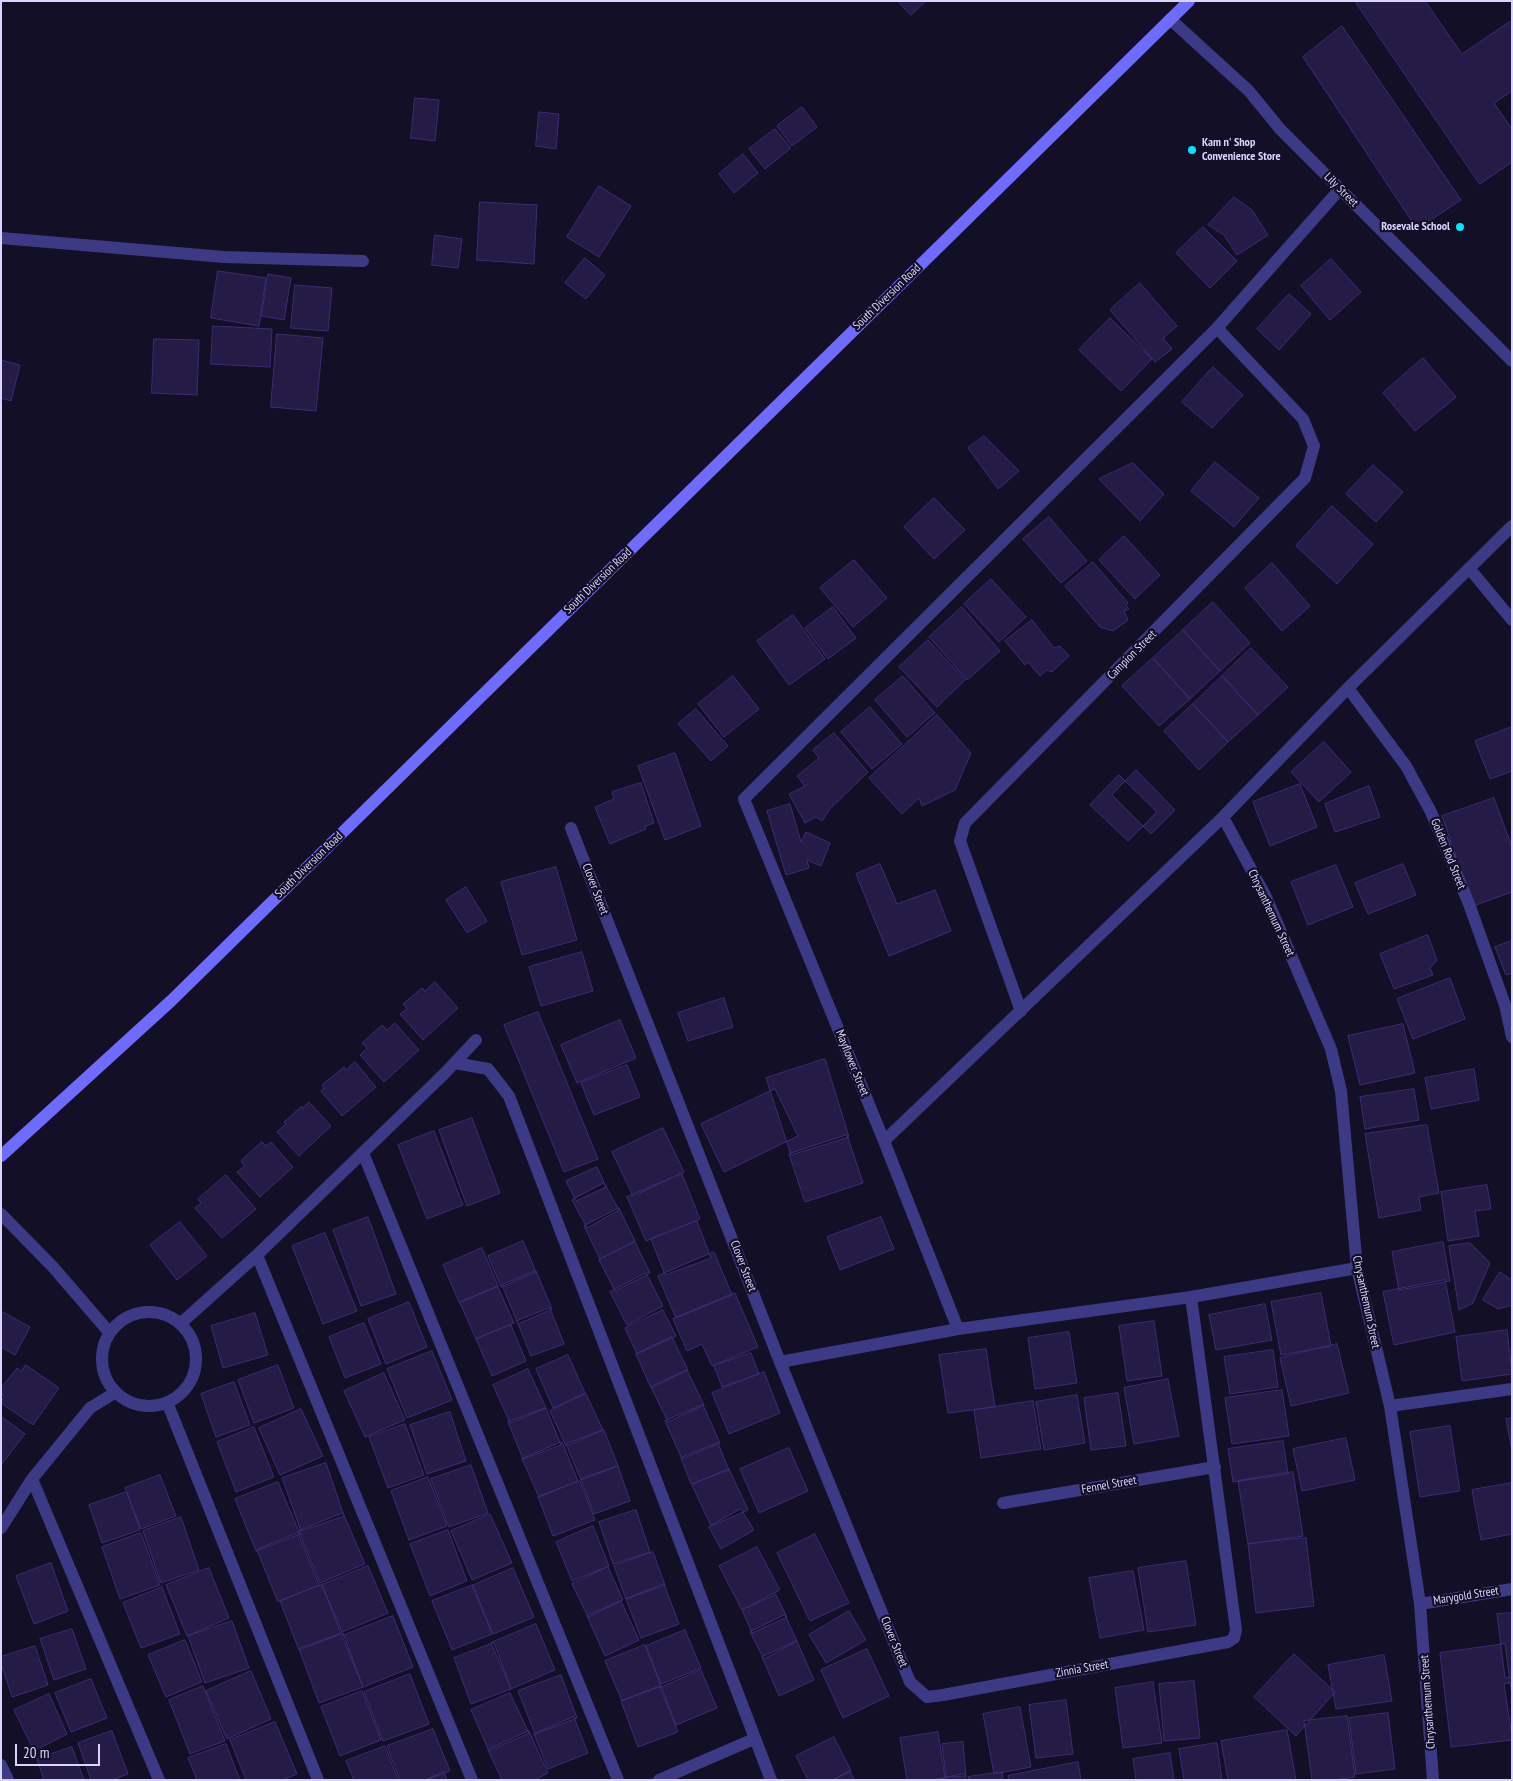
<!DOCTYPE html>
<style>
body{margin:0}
#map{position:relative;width:1513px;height:1781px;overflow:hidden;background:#130f26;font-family:"PT Sans Narrow",sans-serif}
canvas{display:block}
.frame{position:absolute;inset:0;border:2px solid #d9d4ff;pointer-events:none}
.scale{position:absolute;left:15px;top:1744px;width:85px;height:22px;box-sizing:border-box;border:2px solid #d9d4ff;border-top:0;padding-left:6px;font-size:15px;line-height:18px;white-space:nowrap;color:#d9d4ff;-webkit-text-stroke:4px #130f26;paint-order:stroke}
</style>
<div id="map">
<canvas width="1513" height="1781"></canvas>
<div class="frame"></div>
<div class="scale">20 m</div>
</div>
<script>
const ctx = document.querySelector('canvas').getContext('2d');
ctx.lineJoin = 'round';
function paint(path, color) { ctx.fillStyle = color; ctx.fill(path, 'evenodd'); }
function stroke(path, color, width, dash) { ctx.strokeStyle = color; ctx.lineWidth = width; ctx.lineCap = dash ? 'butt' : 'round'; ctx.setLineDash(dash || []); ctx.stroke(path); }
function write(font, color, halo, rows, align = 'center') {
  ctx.font = font + ' "PT Sans Narrow",sans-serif'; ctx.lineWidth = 4.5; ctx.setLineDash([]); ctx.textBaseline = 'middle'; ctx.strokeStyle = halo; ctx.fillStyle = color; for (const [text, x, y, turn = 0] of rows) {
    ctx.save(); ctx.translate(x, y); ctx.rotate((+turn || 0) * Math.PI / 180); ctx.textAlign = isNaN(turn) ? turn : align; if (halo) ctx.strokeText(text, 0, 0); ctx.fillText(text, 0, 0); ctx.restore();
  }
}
const building = new Path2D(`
 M898,1H926L911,15Z
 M1355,1H1425L1462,54L1512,20V91L1494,103L1512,129V162L1480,184Z
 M1342,26L1461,200L1417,229L1303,57Z
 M415,98L439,100L435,141L411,138Z
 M802,107L817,127L792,146L777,126Z
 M539,112L559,114L556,149L536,146Z
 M775,129L791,148L765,169L749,149Z
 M743,154L758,173L734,193L719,174Z
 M599,186L631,206L599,257L567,237Z
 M1234,197L1252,210L1268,235L1237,255L1224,235L1208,225Z
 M480,202L537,205L534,264L477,260Z
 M1203,227L1237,261L1210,288L1176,253Z
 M435,235L462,239L458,268L432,265Z
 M585,258L605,275L586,299L565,283Z
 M1331,259L1361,292L1330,320L1301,286Z
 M218,271L266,278L259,326L211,318Z
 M268,274L291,278L284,320L262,316Z
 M1140,283L1177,326L1163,338L1172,349L1155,362L1110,310Z
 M295,285L332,288L328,331L291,328Z
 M1289,294L1311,314L1279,350L1257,329Z
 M1110,318L1152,359L1121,391L1079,350Z
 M213,326L272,329L270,367L211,364Z
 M277,334L323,338L316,411L271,407Z
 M154,339L199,340L197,395L152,393Z
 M1423,358L1456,397L1415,431L1383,393Z
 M1,360L20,365L11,401L1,398Z
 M1213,367L1243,395L1212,428L1182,402Z
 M984,436L1019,471L998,489L968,448Z
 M1215,462L1259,498L1234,527L1191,491Z
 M1133,463L1164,494L1140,521L1099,479Z
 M1373,465L1403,492L1376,522L1346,494Z
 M934,498L965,530L934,559L904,527Z
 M1332,506L1373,544L1337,584L1296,546Z
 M1049,517L1087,561L1061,583L1023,539Z
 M1124,536L1160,575L1135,599L1099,560Z
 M854,560L887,598L853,627L820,588Z
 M1093,562L1128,603L1126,605L1129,609L1124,611L1128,620L1113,631L1100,627L1065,586Z
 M1272,563L1310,606L1282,631L1245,588Z
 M991,579L1026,617L999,642L964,604Z
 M1213,602L1250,643L1220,671L1183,630Z
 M833,607L856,638L828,659L805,628Z
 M962,607L1000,651L967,680L929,637Z
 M793,615L825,659L789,685L757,641Z
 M1032,620L1054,648L1060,646L1069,656L1052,672L1047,670L1040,676L1028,662L1025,665L1005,641Z
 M1183,630L1220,671L1190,699L1153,658Z
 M928,640L965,680L937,707L899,667Z
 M1251,648L1288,687L1258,715L1222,676Z
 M1153,658L1190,699L1159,726L1122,686Z
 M733,676L759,709L724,737L698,704Z
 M903,676L935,713L907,737L875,700Z
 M1222,676L1258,715L1228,742L1193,704Z
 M1193,704L1228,742L1199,770L1164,731Z
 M870,707L902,744L872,769L841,732Z
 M696,709L728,746L711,761L678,724Z
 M937,715L971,753L955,790L922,806L919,798L902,814L869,778Z
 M1512,727V771L1490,779L1475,741Z
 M834,733L868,772L829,810L822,821L816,817L805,823L789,794L805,786L797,776L819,758L813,750Z
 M1324,742L1351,772L1319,802L1291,772Z
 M675,753L701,826L665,840L638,766Z
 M1136,770L1175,810L1151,834L1112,795Z
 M1119,775L1157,812L1128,841L1090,805Z
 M641,783L654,823L645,826L646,829L610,844L595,807L614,799L612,792Z
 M1300,784L1317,827L1270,846L1253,802Z
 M1369,786L1380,817L1335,832L1325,804Z
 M1494,798L1512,847V892L1473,906L1442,816Z
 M790,804L801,842L806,832L830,843L821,866L807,860L809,868L786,875L767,811Z
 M880,864L897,904L935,890L951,931L889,956L856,874Z
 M1403,864L1416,895L1368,914L1355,883Z
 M1336,865L1353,907L1308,925L1291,882Z
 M556,867L577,940L522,955L501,882Z
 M466,887L487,921L467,933L446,900Z
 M1428,935L1437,960L1430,968L1433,975L1394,989L1380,954Z
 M1512,941V973L1506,975L1495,947Z
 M582,952L593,991L541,1006L529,967Z
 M1450,978L1465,1019L1413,1039L1397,999Z
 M435,982L458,1008L423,1040L400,1014L407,1009L403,1004L422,988L425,991Z
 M724,998L733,1027L688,1041L678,1013Z
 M538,1012L598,1159L564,1172L504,1025Z
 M620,1020L636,1058L577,1083L561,1045Z
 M395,1023L419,1050L384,1082L360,1055L367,1048L362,1043L382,1025L387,1030Z
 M1403,1024L1415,1073L1360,1085L1348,1036Z
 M825,1059L849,1137L791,1155L766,1078Z
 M355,1062L376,1087L342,1116L321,1091L324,1088L322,1085L344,1067L346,1070Z
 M627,1065L640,1097L594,1115L581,1083Z
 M1474,1069L1479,1100L1431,1109L1425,1078Z
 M775,1089L798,1136L724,1172L701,1124Z
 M1414,1089L1419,1120L1365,1129L1360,1097Z
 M309,1102L331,1126L299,1156L277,1132L286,1124L284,1122L302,1106L303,1108Z
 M472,1118L500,1193L467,1206L439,1130Z
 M1427,1125L1439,1193L1419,1197L1421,1210L1379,1218L1365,1134Z
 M663,1128L684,1172L633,1196L612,1152Z
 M434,1131L463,1205L427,1219L398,1145Z
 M847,1135L863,1183L805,1202L789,1154Z
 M262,1142L266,1146L271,1142L293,1167L260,1197L237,1172L245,1166L241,1161Z
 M597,1167L606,1187L576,1201L566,1181Z
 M682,1174L700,1219L646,1241L627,1197Z
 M226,1175L256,1209L222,1238L195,1208L201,1203L198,1199Z
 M604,1183L619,1210L587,1228L572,1200Z
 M1487,1185L1491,1209L1475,1211L1479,1236L1448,1241L1441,1192Z
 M619,1208L635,1241L600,1259L584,1226Z
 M368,1217L396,1294L361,1306L333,1230Z
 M881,1217L894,1249L840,1270L827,1237Z
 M697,1221L711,1258L665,1275L651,1239Z
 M180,1222L207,1256L177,1280L150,1245Z
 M325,1233L357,1311L323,1324L292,1246Z
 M523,1241L536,1272L501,1287L488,1256Z
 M635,1242L650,1273L615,1291L599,1260Z
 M1443,1242L1450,1281L1399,1290L1392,1252Z
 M1470,1243L1490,1263L1473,1303L1459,1310L1449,1246Z
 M482,1248L498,1286L459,1302L443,1265Z
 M714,1252L732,1295L676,1318L658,1276Z
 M536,1271L552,1309L518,1324L502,1285Z
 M1500,1272L1512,1280V1305L1498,1309L1483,1300Z
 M646,1273L663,1306L627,1325L610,1292Z
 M1445,1280L1455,1332L1394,1345L1383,1292Z
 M498,1287L514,1323L476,1339L460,1303Z
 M735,1293L758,1347L712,1366L702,1344L687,1351L673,1319Z
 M1321,1293L1331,1346L1281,1355L1271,1302Z
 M409,1302L427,1347L386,1364L368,1319Z
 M1265,1304L1272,1340L1216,1350L1209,1315Z
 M550,1308L564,1344L531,1356L517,1321Z
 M663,1310L676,1336L637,1354L625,1328Z
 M1,1311L30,1327L15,1355L1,1347Z
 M255,1313L268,1355L223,1368L211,1326Z
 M1154,1321L1162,1376L1127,1381L1119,1326Z
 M364,1323L381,1364L345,1378L329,1337Z
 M511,1325L526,1361L492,1376L476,1339Z
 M1507,1330L1512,1374L1462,1381L1456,1337Z
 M1069,1332L1077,1383L1035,1389L1028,1338Z
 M672,1337L688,1370L651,1388L636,1354Z
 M1337,1344L1349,1393L1291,1406L1280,1358Z
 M986,1349L995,1407L948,1413L939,1355Z
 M1273,1350L1278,1387L1230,1394L1224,1357Z
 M432,1351L452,1400L407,1418L387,1369Z
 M751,1353L759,1374L722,1387L714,1366Z
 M568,1355L585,1393L553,1408L536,1369Z
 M26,1365L59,1388L33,1425L1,1403L4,1396L1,1393V1388L17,1368L21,1371Z
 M278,1365L294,1408L254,1423L238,1380Z
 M528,1369L546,1408L510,1423L493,1385Z
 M687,1370L704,1405L668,1422L651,1387Z
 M764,1372L780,1413L729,1434L712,1393Z
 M384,1373L405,1420L365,1437L344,1391Z
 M1168,1379L1179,1436L1134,1444L1124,1388Z
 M234,1382L250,1425L216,1437L201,1394Z
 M1282,1390L1289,1436L1232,1444L1225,1398Z
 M1118,1393L1126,1446L1091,1450L1084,1398Z
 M586,1394L603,1430L566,1446L550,1411Z
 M1077,1395L1085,1443L1044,1450L1036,1402Z
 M1033,1401L1041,1449L981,1458L974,1410Z
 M703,1405L720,1443L682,1459L665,1421Z
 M546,1408L561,1445L523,1459L508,1422Z
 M301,1409L323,1456L280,1475L259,1428Z
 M450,1412L466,1461L427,1474L410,1425Z
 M1,1416L25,1434L1,1465Z
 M1512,1418V1451L1506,1419Z
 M405,1424L424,1475L388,1488L369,1437Z
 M1450,1426L1460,1491L1420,1497L1410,1432Z
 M254,1427L274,1477L236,1492L217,1442Z
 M604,1430L618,1466L581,1480L566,1444Z
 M1346,1438L1355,1480L1302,1491L1293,1449Z
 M1283,1441L1288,1474L1233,1482L1228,1449Z
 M562,1442L578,1481L539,1497L522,1459Z
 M718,1443L729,1470L691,1484L681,1458Z
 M789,1448L808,1491L759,1513L740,1469Z
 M326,1463L344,1516L301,1531L282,1478Z
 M471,1465L488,1513L449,1527L431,1479Z
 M618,1466L630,1501L594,1514L581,1479Z
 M729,1469L748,1510L711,1526L692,1485Z
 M1293,1472L1303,1536L1248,1544L1238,1481Z
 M160,1475L176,1516L141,1529L125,1488Z
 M428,1477L447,1526L409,1540L391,1491Z
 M580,1481L595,1520L553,1536L538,1497Z
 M278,1482L300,1534L256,1551L235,1499Z
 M1512,1483V1534L1481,1540L1472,1490Z
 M127,1492L140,1530L102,1543L89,1505Z
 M741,1509L754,1530L721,1549L709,1527Z
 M636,1510L650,1552L613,1564L599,1522Z
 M343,1513L365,1564L320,1583L299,1531Z
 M490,1514L512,1563L472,1580L451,1531Z
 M181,1517L199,1570L161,1583L143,1531Z
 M593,1526L609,1566L572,1581L556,1542Z
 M448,1530L467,1581L430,1596L410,1544Z
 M141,1533L160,1585L120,1599L102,1547Z
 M298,1533L319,1585L278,1602L257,1550Z
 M815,1534L849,1603L810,1621L777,1553Z
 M1306,1538L1314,1606L1256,1613L1248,1544Z
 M757,1547L780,1590L742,1610L719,1566Z
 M653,1552L665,1585L626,1599L614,1566Z
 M1186,1561L1196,1625L1148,1632L1138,1568Z
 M51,1563L68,1611L34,1624L16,1576Z
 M368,1566L388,1613L342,1632L322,1585Z
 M608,1567L623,1600L588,1617L572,1584Z
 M209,1568L229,1618L187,1636L166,1585Z
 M513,1568L534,1617L493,1634L472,1586Z
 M1133,1571L1144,1630L1100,1638L1089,1578Z
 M664,1584L679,1624L641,1638L626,1599Z
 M322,1585L341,1634L299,1650L280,1601Z
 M473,1585L492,1634L452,1650L432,1601Z
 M162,1587L180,1634L141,1648L123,1603Z
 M776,1595L787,1617L752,1633L742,1610Z
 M621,1601L639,1640L605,1656L587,1616Z
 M849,1611L866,1640L826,1663L809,1635Z
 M1512,1613V1677L1505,1678L1497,1614Z
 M785,1615L797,1641L764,1659L750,1632Z
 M393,1616L413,1667L363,1687L342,1636Z
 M232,1621L249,1668L205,1683L188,1636Z
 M536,1624L555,1670L511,1689L491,1643Z
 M72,1629L86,1669L54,1680L40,1639Z
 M685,1630L701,1668L661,1684L646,1646Z
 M343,1633L363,1687L319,1703L299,1649Z
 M185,1640L202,1682L166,1697L148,1655Z
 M797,1641L814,1680L779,1696L762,1657Z
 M494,1643L511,1689L471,1704L454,1658Z
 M1505,1644L1512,1696V1740L1451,1747L1440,1653Z
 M645,1645L661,1686L622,1701L605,1661Z
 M35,1646L48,1685L12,1697L1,1663V1657Z
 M867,1649L889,1696L843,1718L821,1670Z
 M1294,1654L1335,1692L1296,1736L1254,1697Z
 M1384,1655L1392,1701L1336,1709L1328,1665Z
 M701,1670L717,1708L676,1725L660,1688Z
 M251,1671L271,1719L227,1739L206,1691Z
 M410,1674L429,1724L383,1741L364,1692Z
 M561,1675L577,1718L535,1734L518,1691Z
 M91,1679L107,1718L71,1732L55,1693Z
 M1194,1681L1200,1738L1164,1741L1159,1684Z
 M1153,1682L1162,1743L1123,1748L1115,1688Z
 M1512,1683V1736L1504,1684Z
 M203,1686L225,1741L190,1754L169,1700Z
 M661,1686L678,1732L638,1747L621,1701Z
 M362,1691L381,1740L340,1756L321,1707Z
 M510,1693L529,1733L489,1751L471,1710Z
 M49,1694L67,1734L34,1751L14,1710Z
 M1066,1700L1073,1754L1036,1758L1029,1705Z
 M1020,1707L1031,1767L994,1774L983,1714Z
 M1388,1713L1395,1769L1356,1774L1349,1718Z
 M1347,1716L1355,1777L1333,1780H1312L1304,1721Z
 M574,1717L588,1753L548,1769L534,1734Z
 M275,1722L297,1774L283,1780H246L230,1740Z
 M433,1729L450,1771L426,1780H400L387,1746Z
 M1287,1730L1296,1780H1228L1221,1741Z
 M112,1731L128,1774L112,1780H91L78,1743Z
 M529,1731L548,1773L535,1780H502L488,1750Z
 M938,1732L945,1778L931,1780H907L900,1738Z
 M834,1737L851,1771L833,1780H808L796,1756Z
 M963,1742L966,1776L946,1777L942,1744Z
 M1217,1743L1222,1780H1184L1179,1749Z
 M226,1744L240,1780H197L188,1758Z
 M385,1746L398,1780H354L346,1761Z
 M72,1747L84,1780H44L37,1759Z
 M1170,1753L1174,1780H1136L1133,1759Z
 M1078,1762L1081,1780H1009L1008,1776Z
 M850,1771L854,1780H833Z
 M444,1772L447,1780H425Z
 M1002,1772L1003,1780H969L968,1777Z
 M965,1774L966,1780H931Z`);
paint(building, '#241b47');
stroke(building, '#3b2d73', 1);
stroke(new Path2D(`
 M1170,19L1249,91L1280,129L1512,361
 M1,238L224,257L363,261
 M1469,568L1512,620
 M1348,688L1406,766L1431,812L1469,904L1505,1005L1512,1037
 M1223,817L1266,897L1331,1049L1341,1091L1357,1268L1390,1406L1420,1604L1433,1780
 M571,828L780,1362L910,1682L927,1697L943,1695L1228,1642L1234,1638L1236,1630L1191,1297
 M1021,1011L960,841L965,823L1305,478L1314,446L1303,419L1217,328
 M455,1063L488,1069L509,1096L771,1780
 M884,1141L1223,817L1348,688L1512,526
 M363,1153L618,1780
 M1,1214L53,1267L109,1332
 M257,1255L472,1780
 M102 1359a47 47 0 1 1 94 0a47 47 0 1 1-94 0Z
 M180,1324L257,1255L444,1074L476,1040
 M958,1329L884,1141L744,799L1217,328L1340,189
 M780,1362L958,1329L1191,1297L1357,1268
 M167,1402L318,1780
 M1390,1406L1512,1389
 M32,1479L159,1780
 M1003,1503L1215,1467
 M1,1528L32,1479L90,1408L116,1392
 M1420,1604L1512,1589
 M1,1765L8,1780
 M659,1780L754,1739`), '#3d3a85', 12);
stroke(new Path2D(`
 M1,1156L172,1000L1189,1`), '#6f6bff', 12);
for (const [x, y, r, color] of [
 [1192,150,5,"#00e5ff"],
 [1460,227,5,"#00e5ff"]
]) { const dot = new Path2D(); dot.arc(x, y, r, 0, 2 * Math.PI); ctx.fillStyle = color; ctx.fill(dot); stroke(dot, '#130f26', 2); }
write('bold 12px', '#d9d4ff', '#130f26', [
 ["Kam n' Shop",1202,143],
 ["Convenience Store",1202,157],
 ["Rosevale School",1450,227,"right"]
], 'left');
write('12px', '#d9d4ff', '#130f26', [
 ["Lily Street",1341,190,45],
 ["South Diversion Road",887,297,-44],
 ["South Diversion Road",598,581,-44],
 ["Campion Street",1132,655,-45],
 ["Golden Rod Street",1448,854,68],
 ["South Diversion Road",309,865,-44],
 ["Clover Street",595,889,69],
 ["Chrysanthemum Street",1271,913,65],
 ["Mayflower Street",852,1063,68],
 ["Clover Street",743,1266,69],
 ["Chrysanthemum Street",1366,1302,78],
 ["Fennel Street",1109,1485,-10],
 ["Marygold Street",1466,1596,-9],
 ["Clover Street",894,1642,68],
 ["Zinnia Street",1082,1669,-10],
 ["Chrysanthemum Street",1428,1702,-94]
]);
</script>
